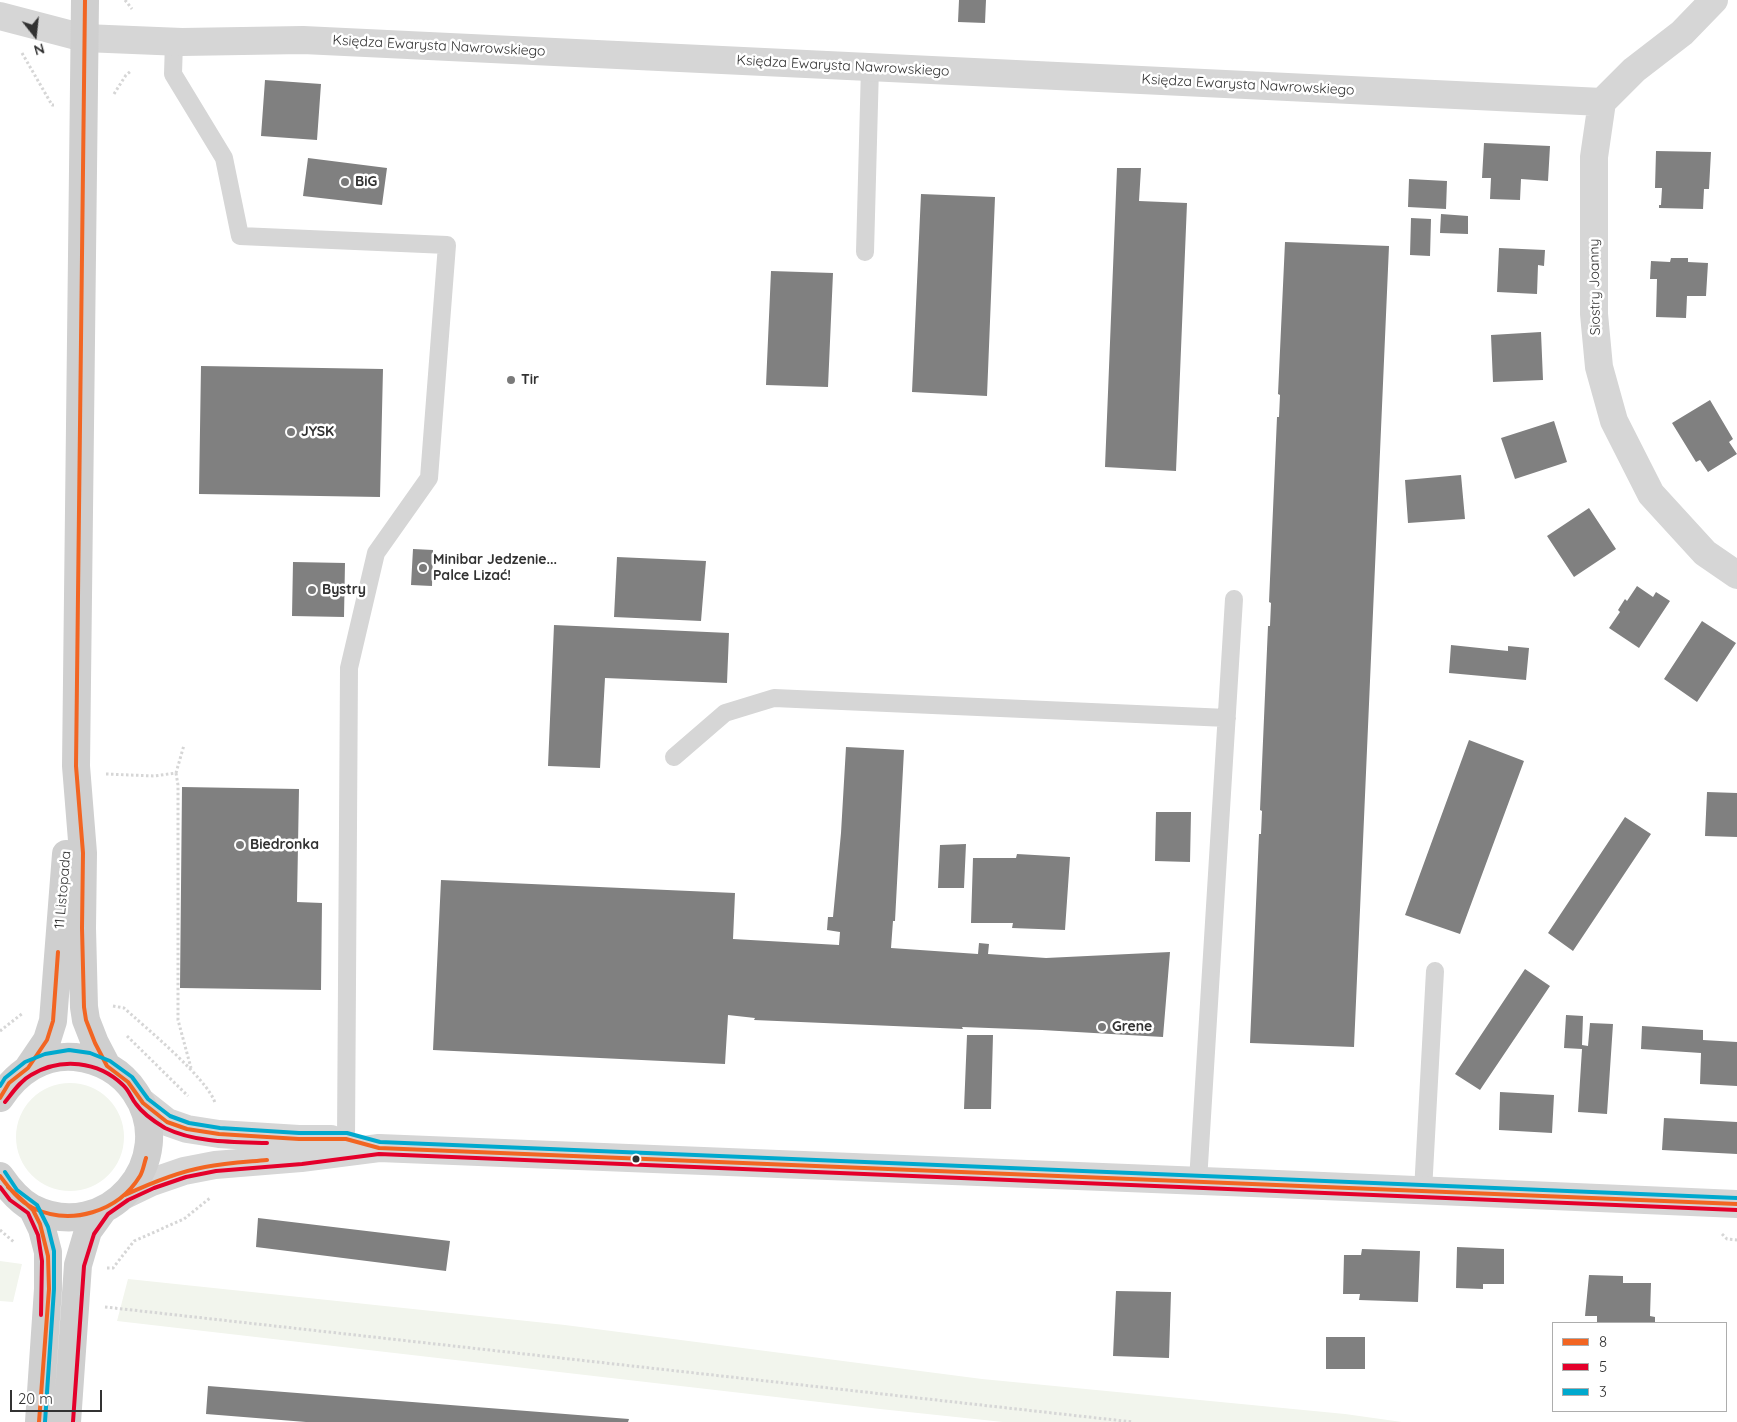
<!DOCTYPE html>
<meta charset="utf-8">
<style>
body{margin:0}
#map{position:relative;width:1737px;height:1422px;overflow:hidden;background:#fff;font-family:Quicksand,sans-serif}
canvas{display:block}
.legend{position:absolute;left:1552px;top:1322px;width:175px;height:90px;box-sizing:border-box;background:#fff;border:1px solid #adadad;margin:0;padding:6px 9px;list-style:none;font-size:15px;color:#323232}
.legend li{display:flex;align-items:center;gap:10px;height:25px}
.legend b{width:25px;border:1px solid #adadad}
.north{position:absolute;left:10px;top:10px;width:50px;height:50px;-webkit-text-stroke:4px #fff;paint-order:stroke;rotate:164deg;font-size:14px;font-weight:700;line-height:20px;text-align:center;color:#323232}
.north::after{content:'';display:block;margin:auto;width:18px;height:22px;background:#323232;clip-path:polygon(50% 0,100% 100%,50% 72%,0 100%)}
.scale{position:absolute;left:10px;top:1390px;width:92px;height:22px;box-sizing:border-box;border:2px solid #323232;border-top:0;padding-left:6px;font-size:15px;line-height:18px;white-space:nowrap;color:#323232;-webkit-text-stroke:4px #fff;paint-order:stroke}
</style>
<div id="map">
<canvas width="1737" height="1422"></canvas>
<ul class="legend">
<li><b style="height:6px;background:#f26522"></b>8</li>
<li><b style="height:6px;background:#e4002b"></b>5</li>
<li><b style="height:6px;background:#00a9ce"></b>3</li>
</ul>
<div class="north">N</div>
<div class="scale">20 m</div>
</div>
<script>
const ctx = document.querySelector('canvas').getContext('2d');
ctx.lineJoin = 'round';
function paint(path, color) { ctx.fillStyle = color; ctx.fill(path, 'evenodd'); }
function stroke(path, color, width, dash) { ctx.strokeStyle = color; ctx.lineWidth = width; ctx.lineCap = dash ? 'butt' : 'round'; ctx.setLineDash(dash || []); ctx.stroke(path); }
function write(font, color, halo, rows, align = 'center') {
  ctx.font = font + ' Quicksand,sans-serif'; ctx.lineWidth = 5; ctx.setLineDash([]); ctx.textBaseline = 'middle'; ctx.strokeStyle = halo; ctx.fillStyle = color; for (const [text, x, y, turn = 0] of rows) {
    ctx.save(); ctx.translate(x, y); ctx.rotate((+turn || 0) * Math.PI / 180); ctx.textAlign = isNaN(turn) ? turn : align; if (halo) ctx.strokeText(text, 0, 0); ctx.fillText(text, 0, 0); ctx.restore();
  }
}
paint(new Path2D(`
 M16 1137a54 54 0 1 1 108 0a54 54 0 1 1-108 0Z
 M0,1261L22,1264L13,1302L0,1301Z
 M128,1279L565,1325L982,1379L1345,1414L1402,1422H1003L880,1409L117,1321Z`), '#f2f5ed');
paint(new Path2D(`
 M959,0H986L985,23L958,22Z
 M265,80L321,84L317,140L261,136Z
 M1484,143L1550,146L1548,181L1521,179L1520,200L1490,199L1491,178H1482Z
 M1656,151L1711,152L1709,189H1704L1703,209L1659,208V205H1661L1662,188H1655Z
 M308,158L387,168L382,205L303,196Z
 M1117,168H1141L1139,201L1187,203L1176,471L1105,467Z
 M1409,179L1447,181L1446,209L1408,207Z
 M921,194L995,197L987,396L912,392Z
 M1441,214L1468,216V234L1440,233Z
 M1411,218L1431,219L1430,256L1410,255Z
 M1285,242L1389,246L1354,1047L1250,1043L1259,834H1261L1262,811L1260,810L1268,626H1270L1271,603L1269,602L1277,417H1279L1280,395L1278,394Z
 M1499,248L1545,250L1544,266L1538,265L1537,294L1497,292Z
 M1671,258H1688V262L1708,263L1706,296H1687L1686,318L1656,317L1657,279H1650L1651,261L1670,262Z
 M771,271L833,273L828,387L766,385Z
 M1541,332L1543,380L1493,382L1491,335Z
 M201,366L383,369L380,497L199,494Z
 M1710,400L1733,439L1729,442L1737,454L1708,472L1700,460L1696,462L1672,423Z
 M1554,421L1567,462L1515,479L1501,438Z
 M1461,475L1465,519L1408,523L1405,480Z
 M1589,508L1616,549L1574,577L1547,536Z
 M413,549L433,550L432,586L411,585Z
 M617,557L706,561L701,621L614,617Z
 M293,562L345,563L344,617L292,616Z
 M1637,586L1653,597L1656,592L1670,601L1639,648L1609,628L1620,612L1618,610L1625,599L1627,601Z
 M1702,621L1736,643L1697,702L1664,679Z
 M554,625L729,633L727,683L605,678L600,768L548,766Z
 M1451,645L1508,651V646L1529,648L1526,680L1449,673Z
 M1469,740L1524,761L1460,934L1405,915Z
 M846,747L904,750L895,921H893L891,948L978,954L979,943L989,944L988,954L1046,958L1170,952L1163,1037L1042,1030L962,1027L963,1029L754,1020L755,1018L728,1015L725,1064L433,1050L441,880L735,893L733,939L839,945L840,932L827,930L828,917H833L841,833Z
 M182,787L299,789L297,902L322,903L321,990L180,988Z
 M1707,792L1737,793V837L1705,836Z
 M1156,812H1191L1190,862L1155,861Z
 M1625,817L1651,834L1573,951L1548,933Z
 M966,844L964,888H938L940,845Z
 M1017,854L1070,857L1065,930L1012,928L1013,923H971L973,858H1016Z
 M1525,969L1550,986L1480,1090L1455,1074Z
 M1566,1015L1583,1016L1582,1045L1588,1046L1590,1023L1613,1024L1607,1114L1578,1112L1582,1049L1564,1048Z
 M1642,1026L1703,1030V1040L1737,1042V1086L1700,1084L1701,1053L1641,1049Z
 M967,1035H993L991,1109H964Z
 M1500,1092L1554,1095L1552,1133L1499,1130Z
 M1664,1118L1737,1122V1154L1662,1150Z
 M258,1218L450,1241L446,1271L256,1247Z
 M1457,1247L1504,1249V1284H1483V1289L1456,1288Z
 M1362,1249L1420,1251L1418,1302L1359,1300L1360,1294H1343L1344,1255H1361Z
 M1589,1275L1623,1276V1283H1651L1650,1316L1655,1317V1323H1597V1316H1585Z
 M1116,1291L1171,1292L1169,1358L1113,1356Z
 M1326,1337H1365V1369H1326Z
 M208,1386L629,1419L628,1422H306L206,1414Z`), '#808080');
stroke(new Path2D(`
 M125,0L132,9
 M22,53L52,105H54
 M114,94L126,75L131,71
 M176,773L178,785V1020L191,1068
 M106,774L154,776L176,773L184,745
 M113,1006L124,1008C145,1027 208,1079 215,1103
 M0,1031L23,1013
 M127,1036L188,1096
 M0,1230L15,1243
 M1722,1234L1727,1239L1737,1240
 M107,1268H113L134,1241L184,1219L210,1198
 M105,1307L1133,1422`), '#d6d6d6', 3, [2.5, 2.5]);
stroke(new Path2D(`
 M174,42L173,74L224,158L240,236L447,245L429,478L376,553L349,668L346,1139
 M865,252L870,67
 M674,757L725,713L774,698L1227,718
 M1198,1181L1234,599
 M1423,1191L1435,971`), '#d6d6d6', 18);
stroke(new Path2D(`
 M1714,0L1682,33L1634,70L1602,102L1594,157V314L1599,367L1614,421L1651,494L1705,553L1737,575
 M0,16L84,38L182,42L303,40L1602,102`), '#d6d6d6', 28);
stroke(new Path2D(`
 M143,1103L167,1122L187,1129L219,1134L299,1139H331
 M125,1195L152,1182L184,1171L215,1165L301,1158L379,1148L1277,1184L1737,1204`), '#d6d6d6', 28);
stroke(new Path2D(`
 M85,0L76,766L83,853L82,928L84,1007L86,1020L95,1043L107,1066
 M28,1068L47,1040L53,1021L66,854
 M0,1098C17,1072 43,1054 75,1057C100,1060 121,1071 135,1092C181,1160 106,1246 32,1208C19,1201 9,1189 0,1176
 M32,1208L42,1229L48,1252V1289L39,1422
 M67,1422L78,1265L88,1231L104,1209`), '#cfcfcf', 28);
stroke(new Path2D(`
 M85,0L76,766L83,853L82,928L84,1007L86,1020L95,1043L107,1066L128,1082L143,1103L167,1122L187,1129L219,1134L299,1139H346L379,1148L1737,1204
 M0,1098L9,1083L28,1068L47,1040L53,1021L58,952
 M0,1176C9,1188 19,1201 33,1208C71,1226 118,1212 140,1176C143,1171 144,1164 146,1158
 M8,1187L33,1210L40,1224L48,1256L49,1289L39,1422
 M125,1195C151,1183 177,1172 205,1167C226,1163 246,1162 267,1160`), '#f26522', 4);
stroke(new Path2D(`
 M5,1102C13,1092 20,1081 31,1075C61,1057 98,1061 123,1085C129,1090 131,1098 136,1104C143,1114 155,1122 165,1128C196,1143 233,1142 267,1143
 M0,1187L10,1200L28,1213L38,1235L42,1261L41,1315
 M73,1422L84,1266L94,1234L108,1214L128,1200L154,1188L186,1177L216,1171L302,1164L379,1154L1737,1210`), '#e4002b', 4);
stroke(new Path2D(`
 M0,1086L5,1078L25,1062L45,1054L69,1050L90,1053L110,1061L132,1077L148,1099L170,1116L189,1123L220,1128L299,1133H347L380,1142L1737,1198
 M5,1172L17,1190L37,1205L48,1227L54,1251V1289L45,1422`), '#00a9ce', 4);
for (const [x, y, r, color] of [
 [345,182,5,"#7a7a7a"],
 [511,380,5,"#7a7a7a"],
 [291,432,5,"#7a7a7a"],
 [423,568,5,"#7a7a7a"],
 [312,590,5,"#7a7a7a"],
 [240,845,5,"#7a7a7a"],
 [1102,1027,5,"#7a7a7a"],
 [636,1159,4.5,"#323232"]
]) { const dot = new Path2D(); dot.arc(x, y, r, 0, 2 * Math.PI); ctx.fillStyle = color; ctx.fill(dot); stroke(dot, '#fff', 2); }
write('14px', '#323232', '#fff', [
 ["Księdza Ewarysta Nawrowskiego",439,46,3],
 ["Księdza Ewarysta Nawrowskiego",843,66,3],
 ["Księdza Ewarysta Nawrowskiego",1248,85,3],
 ["Siostry Joanny",1595,287,-91],
 ["11 Listopada",63,890,-85]
]);
write('bold 14px', '#323232', '#fff', [
 ["BiG",355,182],
 ["Tir",521,380],
 ["JYSK",301,432],
 ["Minibar Jedzenie...",433,560],
 ["Palce Lizać!",433,576],
 ["Bystry",322,590],
 ["Biedronka",250,845],
 ["Grene",1112,1027]
], 'left');
</script>
